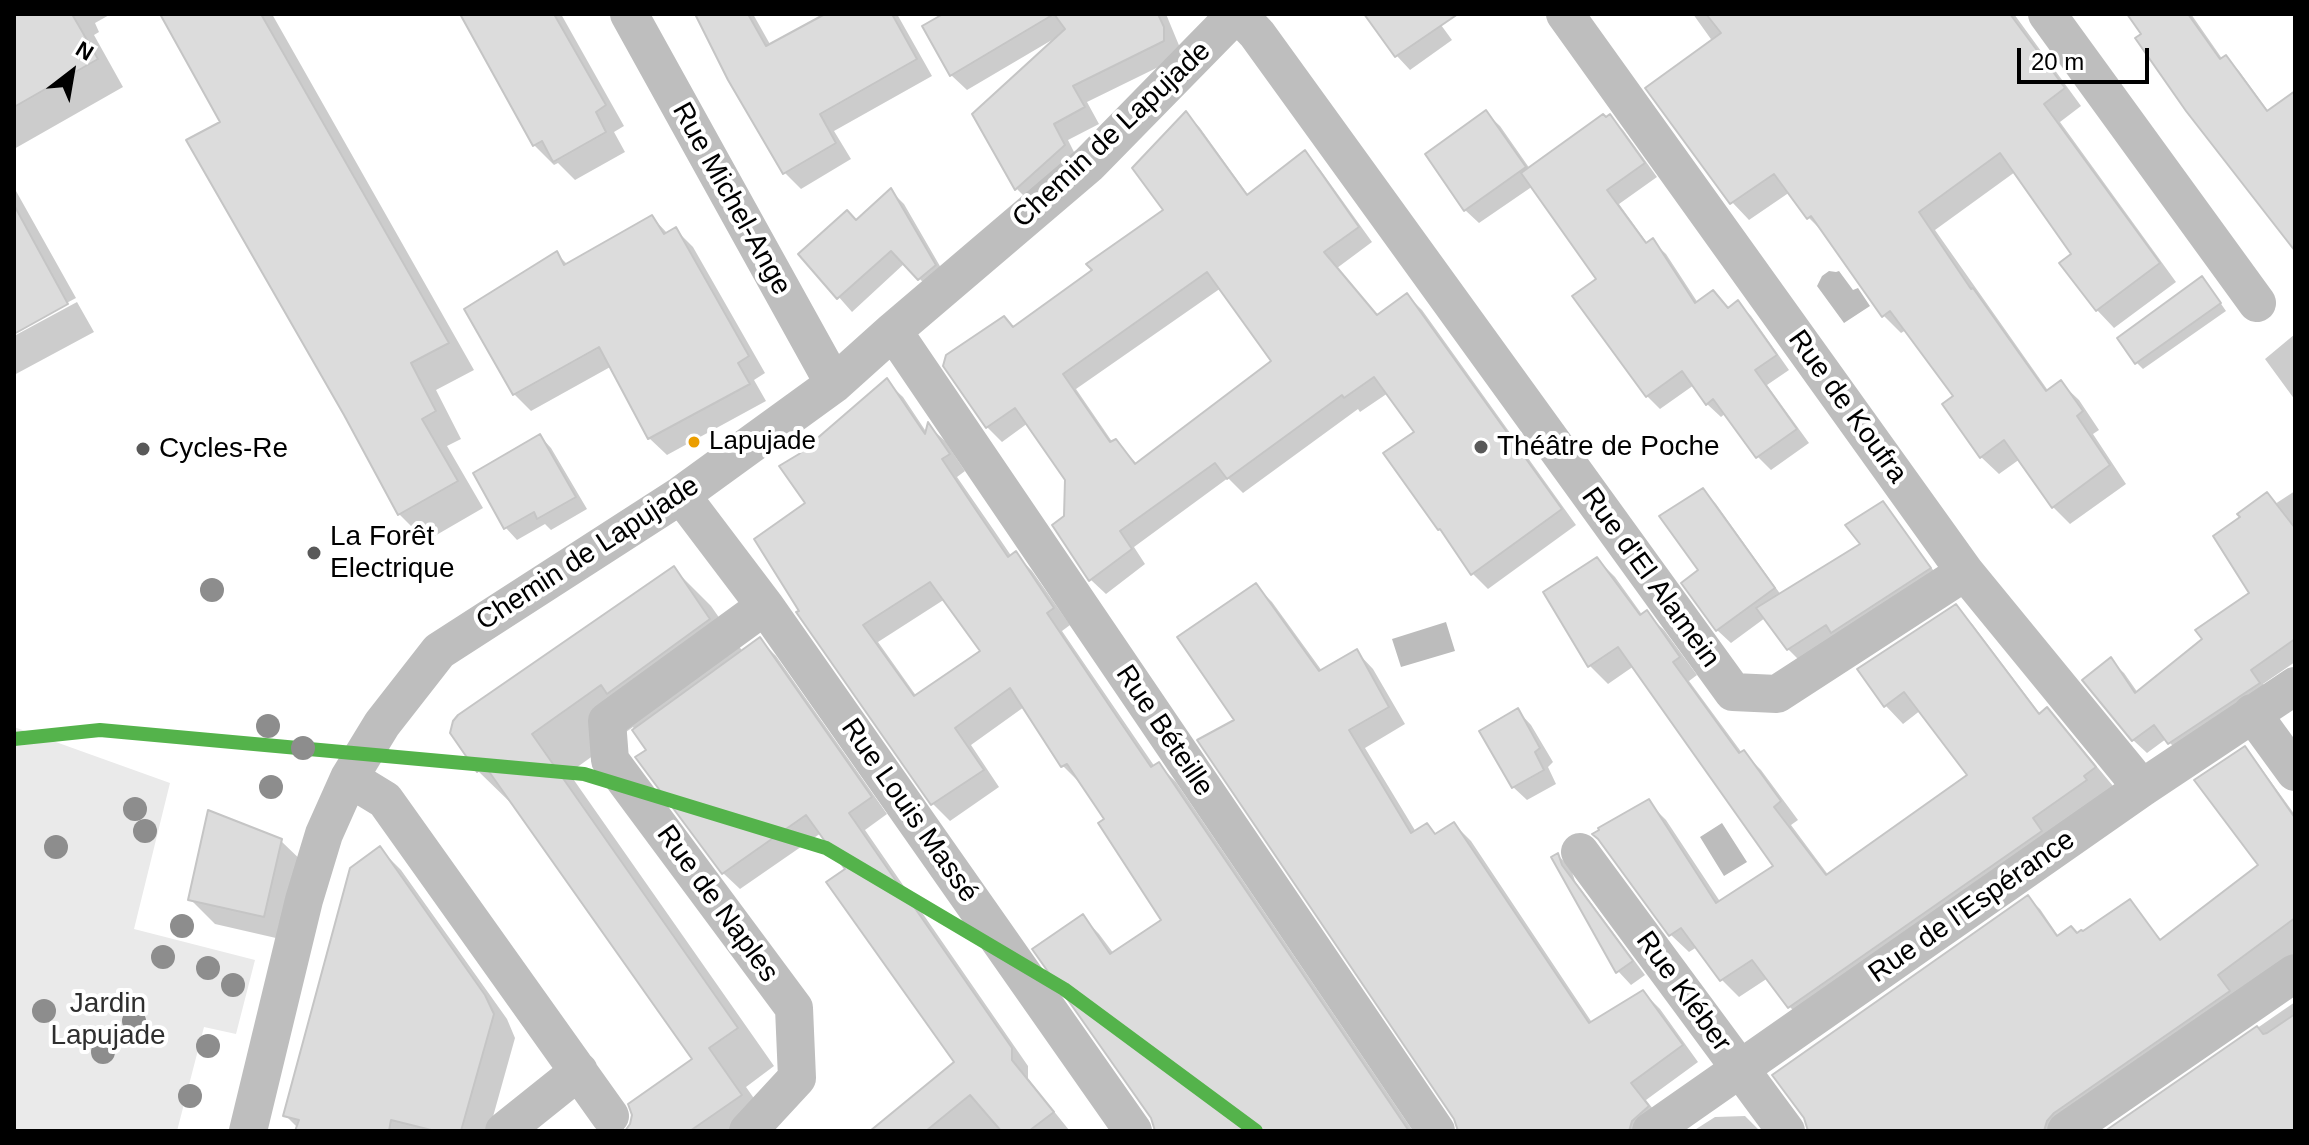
<!DOCTYPE html>
<meta charset="utf-8">
<style>
body{margin:0}
#map{position:relative;width:2309px;height:1145px;overflow:hidden;background:#fff;font-family:Arial,sans-serif}
canvas{display:block}
.frame{position:absolute;inset:0;border:16px solid #000;pointer-events:none}
.north{position:absolute;left:32px;top:32px;width:80px;height:80px;-webkit-text-stroke:6px #fff;paint-order:stroke;rotate:31deg;font-size:22px;font-weight:700;line-height:32px;text-align:center;color:#000}
.north::after{content:'';display:block;margin:auto;width:28px;height:36px;background:#000;clip-path:polygon(50% 0,100% 100%,50% 72%,0 100%)}
.scale{position:absolute;left:2017px;top:48px;width:132px;height:36px;box-sizing:border-box;border:4px solid #000;border-top:0;padding-left:10px;font-size:24px;line-height:28px;white-space:nowrap;color:#000;-webkit-text-stroke:6px #fff;paint-order:stroke}
</style>
<div id="map">
<canvas width="2309" height="1145"></canvas>
<div class="frame"></div>
<div class="north">N</div>
<div class="scale">20 m</div>
</div>
<script>
const ctx = document.querySelector('canvas').getContext('2d');
ctx.lineJoin = 'round';
function paint(path, color) { ctx.fillStyle = color; ctx.fill(path, 'evenodd'); }
function stroke(path, color, width, dash) { ctx.strokeStyle = color; ctx.lineWidth = width; ctx.lineCap = dash ? 'butt' : 'round'; ctx.setLineDash(dash || []); ctx.stroke(path); }
function write(font, color, halo, rows, align = 'center') {
  ctx.font = font + ' Arial,sans-serif'; ctx.lineWidth = 8; ctx.setLineDash([]); ctx.textBaseline = 'middle'; ctx.strokeStyle = halo; ctx.fillStyle = color; for (const [text, x, y, turn = 0] of rows) {
    ctx.save(); ctx.translate(x, y); ctx.rotate((+turn || 0) * Math.PI / 180); ctx.textAlign = isNaN(turn) ? turn : align; if (halo) ctx.strokeText(text, 0, 0); ctx.fillText(text, 0, 0); ctx.restore();
  }
}
paint(new Path2D(`
 M14,727L170,783L134,929L255,960L236,1034L204,1027L177,1131H14Z`), '#eaeaea');
paint(new Path2D(`
 M1829,271L1836,272L1839,271L1853,290L1858,288L1870,306L1844,323L1817,286L1822,276Z
 M1446,622L1455,651L1401,667L1392,639Z
 M1722,823L1747,862L1724,876L1700,837Z`), '#bcbcbc');
paint(new Path2D(`
 M14,14H111L95,23L99,32L94,35L123,87L14,149Z
 M163,14H272L474,370L436,390L461,439L447,446L483,508L426,541L399,514L223,123Z
 M472,14H561L624,126L614,132L625,152L575,180L558,163L554,165L534,145Z
 M696,14H753L771,46L829,14H897L932,76L834,131L851,159L801,189L785,173L730,79Z
 M947,14H1166L1183,55L1087,102L1099,124L1068,140L1079,162L1032,204L1017,189L974,115L1057,37L967,90L951,75Z
 M1367,14H1433L1452,40L1410,70L1397,56Z
 M1693,14H2014L2081,106L2060,122L2176,282L2114,328L2097,310L2073,254L2015,172L1935,230L2049,392L2061,383L2079,400L2099,430L2093,434L2126,484L2070,524L2053,507L2020,459L1999,474L1981,457L1945,405L1956,397L1906,330L1901,333L1884,316L1826,235L1809,218L1790,192L1749,220L1732,202L1713,42Z
 M2130,14H2191L2223,60L2226,58L2239,71L2269,112L2295,119V250Z
 M1186,113L1200,128L1249,196L1304,153L1319,168L1372,242L1337,268L1378,316L1407,295L1422,310L1576,525L1488,589L1473,574L1448,537L1440,529L1417,433L1388,393L1360,412L1358,409L1243,493L1228,478L1134,547L1145,564L1106,594L1091,580L1066,517L1067,479L1028,423L1002,442L987,427L1013,329L1094,271L1165,211ZM1221,288L1273,362L1137,464L1116,441L1113,443L1076,389Z
 M1486,113L1500,126L1530,169L1609,117L1623,130L1657,177L1619,204L1648,244L1652,241L1666,254L1698,303L1713,292L1730,309L1738,303L1751,316L1789,370L1767,385L1809,443L1771,470L1757,456L1726,413L1721,417L1707,404L1694,385L1660,409L1647,396L1598,279L1533,186L1479,223L1465,210Z
 M14,176L16,191L76,298L14,331Z
 M891,191L904,204L948,280L933,293L905,263L852,312L801,254L857,222Z
 M652,217L668,234L676,230L693,247L765,373L754,380L766,401L667,455L649,438L612,366L531,411L514,394L556,253L568,265Z
 M2208,285L2226,311L2143,369L2136,362Z
 M77,302L94,332L14,375V336Z
 M2295,334V400L2265,359Z
 M886,381L903,397L927,433L929,426L945,441L965,471L957,477L993,529L1012,557L1016,554L1032,571L1070,625L1062,631L1155,767L1159,765L1176,782L1413,1131H1157L1083,917L1099,934L1114,954L1164,921L1107,819L1080,783L1063,766L1024,707L971,745L999,787L950,821L933,804L807,504L800,455ZM945,599L982,651L917,697L878,642Z
 M540,436L551,448L587,509L551,530L545,524L517,540L506,528Z
 M1703,490L1716,504L1781,595L1863,545L1882,504L1894,516L1941,581L1800,661L1788,649L1765,618L1731,643L1717,630L1701,571Z
 M2295,491V662L2263,684L2272,697L2183,756L2166,739L2147,753L2133,740L2110,660L2124,673L2138,693L2204,639L2252,594L2275,504Z
 M1597,559L1615,577L1643,616L1646,613L1664,630L1697,675L1689,681L1742,753L1743,752L1761,770L1798,820L1791,825L1829,876L1970,776L1921,710L1903,724L1886,706L1956,607L1973,625L2041,715L2047,710L2065,728L2113,786L1807,1025L1790,1007L1768,978L1739,997L1721,979L1697,947L1689,952L1671,935L1648,802L1666,820L1721,903L1776,867L1634,666L1608,684L1590,666L1545,593Z
 M674,569L711,606L743,652L760,640L776,656L887,814L865,830L1028,1066V1079L1069,1130L1067,1131H873L957,1063L848,870L821,833L740,889L723,873L633,727L569,773L774,1066L746,1087L777,1131H627L695,1060L516,808L478,771Z
 M1255,585L1272,602L1322,671L1357,652L1373,669L1405,724L1365,748L1416,832L1427,826L1436,835L1454,824L1471,841L1593,1024L1643,992L1660,1009L1698,1062L1646,1100L1664,1123L1654,1131H1460L1456,1118L1237,720Z
 M1518,711L1531,725L1553,762L1548,767L1556,784L1527,800L1513,787Z
 M2244,749L2256,761L2295,815V966L2060,1131H1810L2027,897L2040,909L2059,937L2078,935L2129,902L2162,941L2261,866Z
 M281,841L307,866L289,941L215,924L190,899Z
 M380,849L401,870L507,1019L515,1038L489,1131H297L298,1128L285,1115Z
 M1558,855L1571,869L1575,881L1645,975L1631,985L1618,971L1553,858Z
 M2295,1002V1131H2108Z
 M1745,1116L1760,1131H1693L1715,1117Z`), '#0003');
const building = new Path2D(`
 M14,14H72L98,59L14,107Z
 M160,14H261L449,343L411,363L436,411L422,419L458,481L398,515L344,415L186,140L220,122Z
 M460,14H554L606,105L596,112L606,132L553,162L542,141L533,146Z
 M695,14H748L766,46L825,14H892L917,59L820,114L836,143L783,174L728,80Z
 M943,14H1158L1164,27V41L1073,86L1085,107L1054,124L1065,145L1015,190L972,114L1065,29L1054,14L950,76L922,26Z
 M1364,14H1458L1395,57Z
 M1706,14H2010L2065,88L2044,104L2160,263L2096,311L2059,263L2071,254L2000,153L1919,212L1971,289L1973,288L2046,391L2061,380L2083,411L2077,416L2110,465L2052,508L2004,440L1980,458L1942,404L1953,396L1890,311L1882,317L1811,216L1807,219L1774,174L1730,204L1645,88L1721,33Z
 M2127,14H2188L2220,59L2226,55L2267,111L2295,91V251L2186,111L2135,38L2141,34Z
 M1486,110L1526,167L1464,211L1425,154Z
 M1186,111L1247,195L1305,150L1359,227L1324,252L1377,315L1407,293L1562,509L1471,575L1440,529L1438,530L1383,453L1414,432L1374,377L1344,398L1342,395L1227,479L1215,463L1120,531L1132,549L1089,581L1052,525L1064,516L1065,480L1015,408L986,428L943,366L946,355L1004,316L1013,327L1092,270L1086,264L1163,210L1132,168ZM1207,272L1271,361L1135,464L1116,439L1110,442L1063,374Z
 M1603,114L1606,117L1610,114L1645,163L1607,190L1646,243L1653,238L1695,303L1713,290L1728,308L1738,300L1777,355L1755,370L1797,429L1756,458L1713,399L1706,405L1682,371L1646,397L1572,296L1596,279L1521,173Z
 M891,188L936,265L918,280L891,251L837,299L798,254L847,210L856,220Z
 M14,205L68,304L14,334Z
 M652,215L664,234L676,227L749,356L738,363L750,384L648,439L599,347L513,395L464,309L557,251L564,265Z
 M2202,276L2221,303L2135,364L2117,338Z
 M887,378L925,434L928,422L950,454L942,459L976,510L1008,557L1016,551L1054,608L1047,613L1115,714L1151,767L1159,762L1409,1131H1155L1151,1118L1032,949L1083,914L1110,954L1161,920L1098,823L1104,819L1067,764L1061,767L1010,688L955,728L984,770L931,805L796,612L799,611L754,539L805,503L779,466L799,454ZM930,582L980,651L914,696L863,625Z
 M540,434L576,497L537,519L534,512L504,529L473,473Z
 M1703,488L1775,588L1716,631L1681,583L1698,570L1659,516Z
 M2267,492L2295,528V639L2251,670L2260,683L2168,744L2154,725L2132,741L2082,680L2111,657L2135,693L2202,639L2195,630L2249,593L2213,536L2240,517L2237,514Z
 M1883,501L1931,568L1831,633L1826,625L1787,650L1756,608L1860,544L1845,525Z
 M1597,557L1640,615L1647,610L1680,657L1673,662L1739,753L1744,750L1781,801L1774,807L1826,875L1967,775L1904,692L1884,707L1857,669L1956,604L2039,714L2047,707L2096,767L2084,776L2087,780L2033,818L2042,831L1788,1008L1752,960L1720,981L1681,928L1669,936L1598,839L1592,834L1599,830L1598,828L1649,799L1716,903L1773,866L1618,647L1588,667L1543,592Z
 M674,566L710,619L607,694L601,685L532,734L738,1028L709,1048L742,1095L690,1131H625L630,1124L632,1115L628,1104L692,1059L485,766L477,772L450,733L453,721L458,715Z
 M1256,583L1319,671L1357,649L1389,707L1349,730L1411,833L1427,823L1435,834L1454,822L1589,1023L1643,990L1683,1045L1631,1083L1649,1106L1632,1121L1629,1131H1458L1454,1119L1197,740L1234,720L1177,637Z
 M760,637L872,797L849,813L1012,1048V1060L1054,1112L1029,1131H1001L970,1095L926,1131H870L954,1062L826,882L845,869L806,815L722,874L635,757L646,750L632,730Z
 M1518,708L1540,748L1535,752L1544,770L1512,788L1479,731Z
 M2245,746L2295,818V918L2218,975L2230,991L2054,1113L2047,1121L2044,1131H1808L1804,1118L1772,1075L2028,895L2057,936L2071,926L2077,933L2081,930L2083,931L2130,899L2160,940L2258,865L2194,780Z
 M208,810L282,839L264,917L188,900Z
 M380,846L485,995L494,1014L461,1131H435L391,1120L389,1131H295L299,1120L283,1116L350,868Z
 M1558,853L1562,865L1633,961L1616,973L1551,857Z
 M2295,1014V1131H2105L2257,1026L2263,1034L2267,1033Z`);
paint(building, '#dcdcdc');
stroke(building, '#c5c5c5', 2);
stroke(new Path2D(`
 M629,14L834,384
 M1238,14L1257,34L1733,692L1777,694L1965,572
 M1565,14L1965,572L2142,788
 M2047,14L2257,303
 M893,331L1436,1131
 M681,495L765,606L1133,1131
 M2252,713L2295,772
 M349,778L385,800L610,1116
 M1580,852L1786,1131
 M248,1131L304,900L324,834L349,778L382,724L439,651L681,495L834,384L893,331L1089,164L1236,14
 M504,1131L579,1071
 M748,1131L797,1078L794,1008L610,760L607,721L765,606
 M1651,1131L2142,788L2295,686
 M2066,1131L2295,973`), '#bebebe', 38);
stroke(new Path2D(`
 M14,739L100,730L584,774L826,848L1064,989L1256,1131`), '#54b34b', 14);
ctx.fillStyle = '#8d8d8d';
for (const [x, y] of [
 [212,590],
 [268,726],
 [303,748],
 [271,787],
 [135,809],
 [145,831],
 [56,847],
 [182,926],
 [163,957],
 [208,968],
 [233,985],
 [44,1011],
 [134,1021],
 [208,1046],
 [103,1052],
 [190,1096]
]) { ctx.beginPath(); ctx.arc(x, y, 12, 0, 2 * Math.PI); ctx.fill(); }
for (const [x, y, r, color] of [
 [694,442,7,"#eb9e00"],
 [1481,447,8,"#595959"],
 [143,449,8,"#595959"],
 [314,553,8,"#595959"]
]) { const dot = new Path2D(); dot.arc(x, y, r, 0, 2 * Math.PI); ctx.fillStyle = color; ctx.fill(dot); stroke(dot, '#fff', 3); }
write('26px', '#000', '#fff', [
 ["Lapujade",709,442]
], 'left');
write('28px', '#000', '#fff', [
 ["Chemin de Lapujade",1112,135,-43],
 ["Rue Michel-Ange",731,199,61],
 ["Rue de Koufra",1847,407,54],
 ["Chemin de Lapujade",588,554,-33],
 ["Rue d'El Alamein",1650,578,54],
 ["Rue Béteille",1164,731,56],
 ["Rue Louis Massé",909,811,55],
 ["Rue de Naples",717,904,54],
 ["Rue de l'Espérance",1972,907,-35],
 ["Rue Kléber",1683,992,54]
]);
write('28px', '#000', '#fff', [
 ["Théâtre de Poche",1497,447],
 ["Cycles-Re",159,449],
 ["La Forêt",330,537],
 ["Electrique",330,569]
], 'left');
write('28px', '#2f2f2f', '#fff', [
 ["Jardin",108,1004],
 ["Lapujade",108,1036]
]);
</script>
